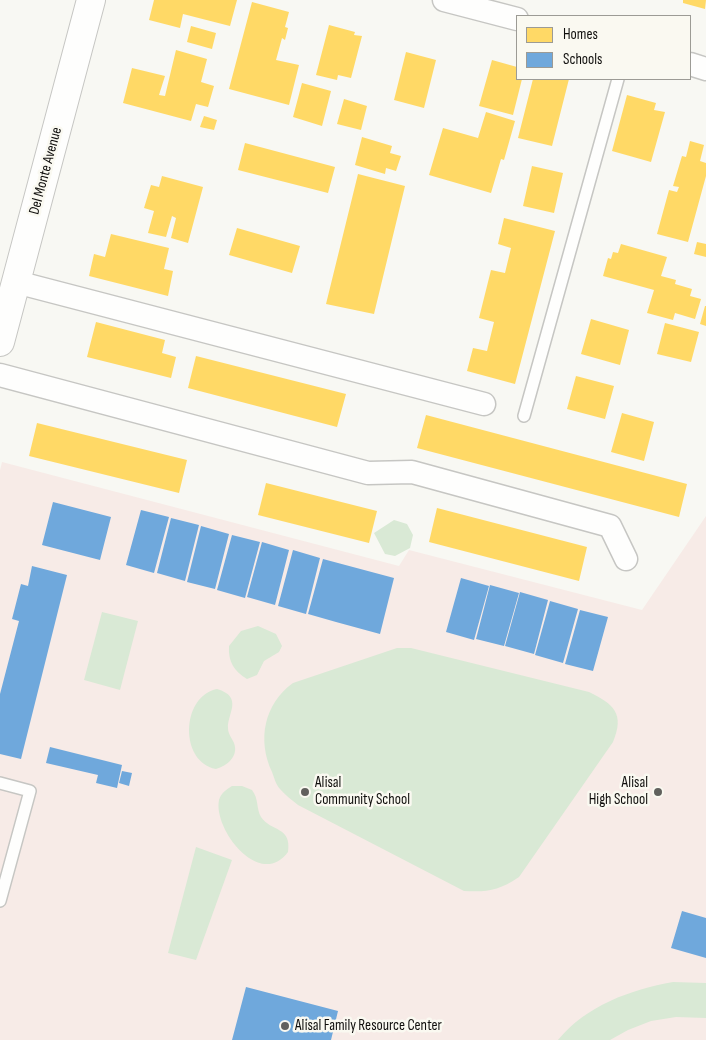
<!DOCTYPE html>
<style>
body{margin:0}
#map{position:relative;width:706px;height:1040px;overflow:hidden;background:#f8f8f3;font-family:"Sofia Sans Condensed",sans-serif}
canvas{display:block}
.legend{position:absolute;left:516px;top:15px;width:175px;height:65px;box-sizing:border-box;background:#faf9f1;border:1px solid #9c9b95;margin:0;padding:6px 9px;list-style:none;font-size:15px;color:#0f0e0c}
.legend li{display:flex;align-items:center;gap:10px;height:25px}
.legend b{width:25px;border:1px solid #9c9b95}
</style>
<div id="map">
<canvas width="706" height="1040"></canvas>
<ul class="legend">
<li><b style="height:14px;background:#ffd966"></b>Homes</li>
<li><b style="height:14px;background:#6fa8dc"></b>Schools</li>
</ul>
</div>
<script>
const ctx = document.querySelector('canvas').getContext('2d');
ctx.lineJoin = 'round';
function paint(path, color) { ctx.fillStyle = color; ctx.fill(path, 'evenodd'); }
function stroke(path, color, width, dash) { ctx.strokeStyle = color; ctx.lineWidth = width; ctx.lineCap = dash ? 'butt' : 'round'; ctx.setLineDash(dash || []); ctx.stroke(path); }
function write(font, color, halo, rows, align = 'center') {
  ctx.font = font + ' "Sofia Sans Condensed",sans-serif'; ctx.lineWidth = 5; ctx.setLineDash([]); ctx.textBaseline = 'middle'; ctx.strokeStyle = halo; ctx.fillStyle = color; for (const [text, x, y, turn = 0] of rows) {
    ctx.save(); ctx.translate(x, y); ctx.rotate((+turn || 0) * Math.PI / 180); ctx.textAlign = isNaN(turn) ? turn : align; if (halo) ctx.strokeText(text, 0, 0); ctx.fillText(text, 0, 0); ctx.restore();
  }
}
paint(new Path2D(`
 M2,462L399,566L409,550L642,610L706,516V1040H0V470Z`), '#f7ebe7');
paint(new Path2D(`
 M394,520L407,524L413,535L410,548L395,556L385,554L374,533Z
 M102,612L138,621L120,690L84,680Z
 M258,626L276,634L282,646L279,652L264,661L257,675L247,679C234,671 228,662 229,646L241,631Z
 M397,648H411L589,692C614,704 625,714 613,742L519,877C498,891 488,892 464,891L298,805C292,800 285,795 280,789C276,785 274,777 272,772C257,740 264,704 293,683Z
 M217,689C244,697 227,714 228,728C228,734 232,738 234,743C239,756 227,766 216,769C179,762 181,696 217,689Z
 M232,786H242L252,790C259,799 256,808 261,817C271,832 292,826 288,852C260,890 213,829 219,800C221,793 227,789 232,786Z
 M196,847L232,860L196,960L168,953Z
 M673,982L706,983V1018L676,1017L651,1021L628,1030L610,1040H558C587,1005 630,990 673,982Z`), '#d9e9d5');
paint(new Path2D(`
 M154,0H237L230,26L183,14L180,28L149,20Z
 M683,0H706L705,9L683,3Z
 M252,2L289,12L285,27L288,28L285,40L282,38L276,60L299,65L289,105L229,89Z
 M329,25L355,32L354,35L362,36L351,78L338,75L337,80L316,75Z
 M191,26L216,33L212,49L187,42Z
 M176,50L207,59L201,82L214,86L208,107L196,104L191,121L123,103L132,68L165,76L159,95L165,96Z
 M406,52L436,60L424,108L394,100Z
 M492,60L517,67V79H522L513,115L479,106Z
 M533,79H569L552,146L518,138Z
 M302,83L331,91L322,126L293,117Z
 M627,95L656,103L654,110L665,112L651,162L612,151Z
 M344,99L367,106L361,130L337,124Z
 M486,112L515,121L504,160L501,159L491,193L429,175L443,128L478,138Z
 M204,116L217,120L214,130L200,127Z
 M362,137L392,146L390,153L401,156L396,171L386,168L385,174L355,165Z
 M690,141L704,145L700,161L706,163V176L688,242L657,234L669,190L677,192L679,187L673,186L682,156L686,157Z
 M245,143L335,167L328,193L238,170Z
 M532,166L563,173L554,213L523,206Z
 M358,174L405,186L374,314L326,304Z
 M162,176L203,187L188,243L171,238L176,218L172,216L166,237L148,233L154,211L144,208L151,185L159,187Z
 M504,218L555,231L515,384L467,371L473,348L487,351L494,322L479,318L491,270L505,273L511,248L498,244Z
 M237,228L300,246L292,273L229,255Z
 M111,234L169,248L164,269L173,271L168,296L89,276L94,254L105,257Z
 M697,242L706,244V257L694,254Z
 M621,244L667,257L661,276L676,280L675,284L692,289L690,296L701,299L695,319L675,313L673,320L647,313L654,290L603,276L608,258L611,259L613,252L618,253Z
 M705,306H706V326L700,324Z
 M591,319L629,330L620,365L581,354Z
 M96,322L165,340L162,353L176,357L171,378L87,357Z
 M665,323L699,332L691,362L657,354Z
 M196,356L346,394L337,427L188,388Z
 M576,376L614,386L605,419L567,409Z
 M622,413L654,422L644,461L611,452Z
 M426,415L687,484L679,517L417,448Z
 M37,423L187,460L179,493L29,456Z
 M266,483L377,511L369,543L258,515Z
 M437,508L587,547L579,581L429,542Z`), '#ffd966');
paint(new Path2D(`
 M53,502L111,517L100,560L42,545Z
 M141,510L169,517L154,573L126,565Z
 M171,518L199,525L185,581L157,573Z
 M201,526L229,534L215,589L187,582Z
 M232,535L260,542L245,598L217,590Z
 M262,542L289,550L275,605L247,597Z
 M293,550L320,558L306,614L278,606Z
 M323,559L394,578L380,634L336,622L339,612L336,622L308,614Z
 M32,566L67,575L21,759L0,754V694L19,621L12,619L21,584L28,586Z
 M461,578L489,586L474,640L446,632Z
 M490,585L519,593L504,646L476,639Z
 M520,592L548,600L534,654L505,646Z
 M550,601L578,609L563,663L535,655Z
 M580,610L608,617L593,671L565,664Z
 M50,747L122,765L117,788L96,783L98,775L46,763Z
 M122,771L132,773L129,786L119,783Z
 M682,911L706,918V958L671,948Z
 M246,987L338,1011L331,1040H232Z`), '#6fa8dc');
const service = new Path2D(`
 M524,416L618,79
 M0,783L30,791L0,901`);
const minor = new Path2D(`
 M444,0L517,19
 M690,64L706,69
 M16,282L484,404
 M0,375L368,473L412,472L610,526L626,559`);
const tertiary = new Path2D(`
 M0,342L91,0`);
stroke(service, '#c6c6c3', 14);
stroke(minor, '#c6c6c3', 25);
stroke(tertiary, '#c6c6c3', 30);
stroke(service, '#fefefd', 11);
stroke(minor, '#fefefd', 22);
stroke(tertiary, '#fefefd', 28);
for (const [x, y, r, color] of [
 [305,792,5,"#61605d"],
 [658,792,5,"#61605d"],
 [285,1026,5,"#61605d"]
]) { const dot = new Path2D(); dot.arc(x, y, r, 0, 2 * Math.PI); ctx.fillStyle = color; ctx.fill(dot); stroke(dot, '#faf9f1', 2); }
write('15px', '#0f0e0c', '#faf9f1', [
 ["Del Monte Avenue",46,171,-75]
]);
write('15px', '#0f0e0c', '#faf9f1', [
 ["Alisal",315,783],
 ["Community School",315,800],
 ["Alisal",648,783,"right"],
 ["High School",648,800,"right"],
 ["Alisal Family Resource Center",295,1026]
], 'left');
</script>
